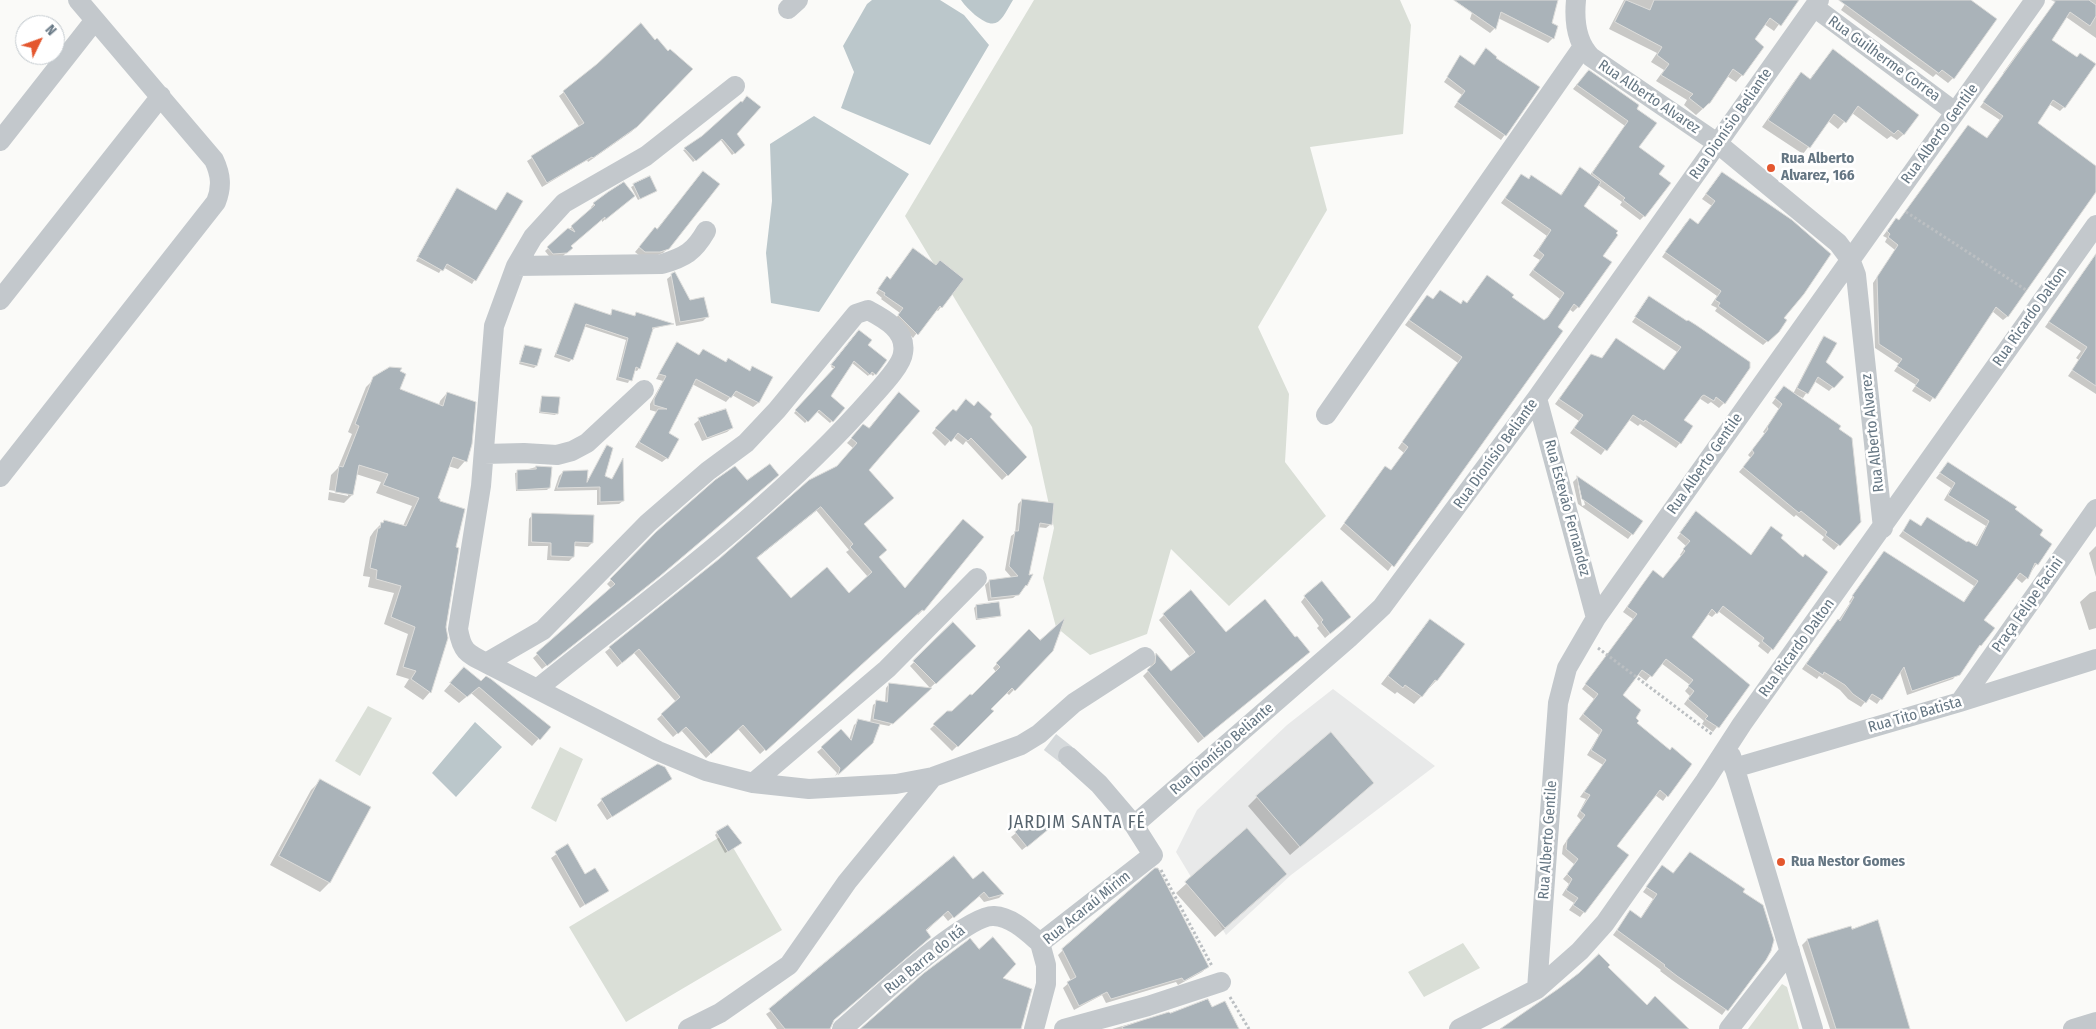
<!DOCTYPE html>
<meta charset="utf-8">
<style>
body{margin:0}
#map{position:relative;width:2096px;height:1029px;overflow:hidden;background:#fafaf8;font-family:"Fira Sans Condensed",sans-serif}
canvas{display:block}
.north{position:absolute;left:15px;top:15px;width:50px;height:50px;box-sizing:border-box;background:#fff;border:1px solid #c1c8cd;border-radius:50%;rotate:48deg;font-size:14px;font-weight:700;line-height:20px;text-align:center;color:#657683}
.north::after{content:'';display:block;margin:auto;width:18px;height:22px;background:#e4572e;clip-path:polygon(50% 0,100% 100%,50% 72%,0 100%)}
</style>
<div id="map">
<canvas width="2096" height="1029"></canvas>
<div class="north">N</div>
</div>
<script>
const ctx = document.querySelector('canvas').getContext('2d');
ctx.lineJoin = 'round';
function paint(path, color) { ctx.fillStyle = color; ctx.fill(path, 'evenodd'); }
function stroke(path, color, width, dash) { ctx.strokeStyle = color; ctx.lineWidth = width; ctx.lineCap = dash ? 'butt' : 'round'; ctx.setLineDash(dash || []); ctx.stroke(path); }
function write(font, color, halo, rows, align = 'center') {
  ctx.font = font + ' "Fira Sans Condensed",sans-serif'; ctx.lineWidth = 5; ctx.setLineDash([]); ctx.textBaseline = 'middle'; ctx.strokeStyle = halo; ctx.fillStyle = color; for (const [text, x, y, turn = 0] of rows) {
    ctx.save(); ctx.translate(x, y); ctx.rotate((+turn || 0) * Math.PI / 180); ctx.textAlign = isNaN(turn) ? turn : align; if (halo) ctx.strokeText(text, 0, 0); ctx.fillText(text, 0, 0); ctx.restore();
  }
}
paint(new Path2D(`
 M1333,689L1435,766L1291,875L1226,935L1176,852L1197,810L1287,725Z`), '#e8e9e9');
paint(new Path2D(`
 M1034,0H1400L1411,25L1403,134L1310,147L1327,210L1258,327L1289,394L1285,462L1326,516L1229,606L1171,549L1147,634L1090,655L1056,627L1043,578L1054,528L1032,427L905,216Z
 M368,706L392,718L360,776L335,761Z
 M560,747L583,759L556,822L531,808Z
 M725,834L782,930L626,1022L569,927Z
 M1463,943L1480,968L1424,997L1408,972Z
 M1782,984L1787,987L1799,1029H1748Z`), '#dadfd7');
paint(new Path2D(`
 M872,0H940L964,15L989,45L930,145L841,108L854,72L843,46L867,4Z
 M961,0H1013C1001,20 998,33 975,15C970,10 965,6 961,0Z
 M814,116L909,174L819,312L771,303L766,253L772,201L770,144Z
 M475,722L502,747L456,797L432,773Z`), '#bbc7cb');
paint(new Path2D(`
 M1476,0H1557L1550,23L1557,26L1553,38L1548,43L1498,18L1495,28L1490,33L1470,19Z
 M1624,0H1797L1774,31L1764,24L1753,40L1742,75L1736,82L1727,76L1709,103L1696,115L1684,105L1687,100L1656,81L1664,70L1651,62L1657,53L1609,29Z
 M1848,0H1969L1953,78L1948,83L1936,74L1933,77L1841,10Z
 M2057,0H2096V38L2066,17L2050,40L2077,58L2080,54L2095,63L2064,107L2060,111L2049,104L2036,124L2094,166H2096V191L2008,316L2003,320L1992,311L1930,402L1912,391L1916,385L1894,371L1899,364L1875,348L1873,283L1895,250L1885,242L1887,238L1883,236L1892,224L1899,221L1968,126L1986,139L2000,120L1980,107L2005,74L2003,73L2018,52Z
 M655,42L691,69L631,132L588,162L587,160L542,187L527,161L580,128L559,96L598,65Z
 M1486,50L1494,59L1539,87L1501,140L1454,107L1462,95L1444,82L1461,57L1474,66Z
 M1833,50L1904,134L1897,140L1891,136L1887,139L1852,113L1838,129L1828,121L1803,154L1762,127L1795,80L1801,74L1810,79Z
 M1587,72L1636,109L1638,147L1657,174L1644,216L1640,220L1620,205L1622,202L1598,185L1582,206L1602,256L1578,307L1573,312L1569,309L1388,571L1340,529L1381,473L1391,471L1404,453L1398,448L1458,363L1405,325L1427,296L1433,300L1460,305L1466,304L1482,282L1511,297L1544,322L1560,299L1529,275L1540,260L1533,256L1547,236L1501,203L1522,175L1528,180L1532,176L1560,196L1580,168L1590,175L1625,126L1573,89Z
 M735,134L744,145L732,155L720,139L693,162L683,150Z
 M1722,173L1782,319L1778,331L1763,345L1715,311L1717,308L1711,305L1717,296L1662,257L1685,224L1690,220L1698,225L1712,206L1702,199Z
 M649,177L656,191L638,200L631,187Z
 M457,190L496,211L507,193L521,202L472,284L443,267L439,273L416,261Z
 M630,199L602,222V218L570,246L571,248L563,256H549L545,251L592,209L591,207L594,204Z
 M656,230L668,248L663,253L655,256H640L635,252L650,234Z
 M913,249L936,266L941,307L938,311L935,309L913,338L895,319L900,313L881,299L882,298L876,293L884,282L890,280Z
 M2096,255V394L2068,376L2079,360L2076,358L2081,351L2045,327Z
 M672,275L689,301L707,317L703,321L676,326L667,279Z
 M1650,297L1724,403L1719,408L1711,402L1708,404L1699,398L1682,420L1680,443L1676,448L1640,424L1638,426L1628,419L1601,455L1570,433L1579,421L1555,404L1587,361L1601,359L1616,339L1664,371L1677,352L1632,322Z
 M576,305L609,316L613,310L634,316L636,314L671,324L652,329L639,368L637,371L634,370L628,383L616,380L626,340L583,326L572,359L569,362L554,357L573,307Z
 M857,333L866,346L885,361L873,376L870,373L868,376L852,363L829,396L844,408L830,423L816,411L805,423L794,413L834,369L831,367Z
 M1825,338V363L1833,387L1829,391L1814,381L1803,398L1797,395L1796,396L1838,429L1844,539L1834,550L1822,540L1824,537L1796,515L1794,517L1739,472L1751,458L1748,455L1765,434L1763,432L1779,409L1772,403L1784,387L1793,394L1820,342Z
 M677,344L698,356L703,351L725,363L749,371L753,368L771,378L758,403L753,407L732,395L726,402L692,384L667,433V458L662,462L635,447L657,412L650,410V404L663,381L656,379L673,349Z
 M526,346L536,366L534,368L519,364Z
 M379,374L399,390L439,405L440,401L447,393L471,444L465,461L458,469L448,466L436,499L455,548L430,692L423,700L404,687L409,679L396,675L408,634L384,624L394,593L368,587L370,577L363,576L370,537L374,531L384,521L403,526L412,506L376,493L381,482L356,474L352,495L344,503L328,500L329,492L348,496V493L329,490L331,475L338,468L352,434L348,432L366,387Z
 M543,397L557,413L555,415L539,413L541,399Z
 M725,410L732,428L727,432L702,441L694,424L699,420Z
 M948,415L988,417L1026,457L1002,480L966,441L963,445L953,437L945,446L932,433Z
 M864,425L868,470L863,524L877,557L923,610L918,615L917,613L760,754L738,729L706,758L681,730L673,737L657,719L676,702L634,653L617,667L605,652L836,468L853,448L847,443ZM816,510L849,550L846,552L868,577L849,594L791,600L755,559Z
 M607,447L603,477L611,480L622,461L623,501L619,504L597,505V490L554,491L559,476L563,472L586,483Z
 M536,467L549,488L547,490L516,491L515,473Z
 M1944,468L2013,510L2050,544L2027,578L2022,583L2015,577L1982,620L1993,628L1953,679L1907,695L1900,672L1877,704L1868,698L1861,707L1848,699L1840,690L1819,676L1817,679L1802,669L1833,626L1838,621L1850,603L1849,602L1879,558L1963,603L1974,586L1899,536L1911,520L1920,527L1927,519L1967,544L1975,546L1986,526L1944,500L1951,488L1936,478Z
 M1577,478L1641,522L1628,539L1578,504L1573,482ZM1578,485H1580L1585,505L1582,506Z
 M1022,500L1051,524L1046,528L1037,527L1018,594L1013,598L988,601L985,585L989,581L1012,578L1005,570L1011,536L1015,533L1018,504Z
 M1696,512L1750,556L1771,527L1780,538L1802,558L1826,572L1768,654L1758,646L1760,643L1718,611L1712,617L1707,614L1690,637L1749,685L1713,732L1702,724L1704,721L1684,704L1690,696L1685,691L1690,685L1661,663L1646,681L1637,674L1621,695L1636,723L1670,751L1690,764L1663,801L1655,795L1615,846L1584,912L1580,917L1569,910L1574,903L1562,895L1569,884L1563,879L1575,865L1562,854L1563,846L1581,820L1577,816L1586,799L1580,797L1603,765L1587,755L1599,735L1579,719L1594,699L1582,689L1633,619L1623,612L1649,576L1662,579L1681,556L1680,555L1686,546L1677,538Z
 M533,514L592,543L588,547L574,546L573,557L569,561L547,560L548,546H528L529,519Z
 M657,533L655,580L542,669L533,658L612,589L607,584Z
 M2096,546V577L2089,553Z
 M2096,591V628L2089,630L2080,602L2090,593Z
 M1305,597L1345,621L1325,638L1317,628L1319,626L1301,602Z
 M976,606L999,615L997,617L976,620L974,608Z
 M1164,615L1303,657L1198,743L1143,676L1150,669L1151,660L1156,655L1171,673L1190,657L1159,620Z
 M1430,620L1436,681L1414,704L1397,692L1395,694L1381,684Z
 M953,624L975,646L930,688L910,666Z
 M1029,630L1040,642L1052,650L1009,695L1006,692L989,709L992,712L952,751L930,729L947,713H953L971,697L996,672L993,668Z
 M457,676L481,683L549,727L532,746L471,693L459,703L444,691Z
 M889,684L929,688L889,726L879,724L872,742L835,776L837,773L817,752L822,748L849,740L854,725L859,721L870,723L873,705L877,702L885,703L886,688Z
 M671,779L607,820L597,805L602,800Z
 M320,781L370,807L329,883L320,892L270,865L311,790Z
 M1363,792L1290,855L1248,806L1257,797Z
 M1246,830L1276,884L1215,937L1176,893Z
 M717,833L739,845L725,853L715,835Z
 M1016,833H1043L1022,850L1011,837Z
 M568,846L585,875L607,890L580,908L551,858Z
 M1662,866L1673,874L1742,892L1770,951L1722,1015L1672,980L1660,971L1661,970L1613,935L1630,912L1640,919L1653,899L1643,892Z
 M973,881L1003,894L999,898L984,902L979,896L948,921L943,915L833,1020L830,1029H777L766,1014Z
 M1851,930L1909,1029H1830L1802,945L1807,940Z
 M1063,950L1207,967L1202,972L1178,985L1176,982L1106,1003L1102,995L1074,1010L1063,988L1071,981L1058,955Z
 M1212,1009L1238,1029H1112L1168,1013L1169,1015Z`), '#0003');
const building = new Path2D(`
 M1454,0H1558L1552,23L1558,26L1554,39L1501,12L1496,29Z
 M1626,0L1650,10L1654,0H1799L1781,26L1770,18L1755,39L1764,47L1743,76L1733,69L1710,103L1708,104L1703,109L1689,98L1693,94L1661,75L1669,64L1657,55L1662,47L1615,22Z
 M1839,0H1971L1997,19L1954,79L1942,70L1939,73Z
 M2052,0H2089L2096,5V16L2090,26L2070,12L2052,40L2077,57L2080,53L2096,64L2065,108L2053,100L2038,123L2096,166V192L2008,317L1996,307L1935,399L1915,386L1919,380L1897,366L1902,359L1879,344L1877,277L1898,245L1888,237L1890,234L1887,231L1896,218L1899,220L1968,125L1987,138L2003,116L1983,102L2055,2Z
 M641,23L655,40L657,38L668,51L670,49L693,69L637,127L593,158L592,157L547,183L531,156L584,123L563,91L597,64Z
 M1486,48L1497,57L1496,58L1540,87L1506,136L1457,102L1465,91L1447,77L1460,55L1474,65Z
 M1833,49L1919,115L1904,135L1898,130L1894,134L1858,106L1846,123L1834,114L1810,148L1768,120L1801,72L1810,79Z
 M1589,70L1639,105L1637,109L1657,123L1639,147L1665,166L1659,174L1671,183L1645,217L1623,200L1625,198L1592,173L1628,121L1577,85Z
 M747,96L761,107L737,134L745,145L735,154L722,139L696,161L684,148L702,136L741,101L742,102Z
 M1580,167L1601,182L1584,206L1618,231L1616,233L1618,235L1603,256L1612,262L1579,308L1574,304L1558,327L1563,331L1394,567L1344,523L1385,466L1391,470L1408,447L1402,442L1462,357L1409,320L1427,295L1433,299L1440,290L1461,304L1463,300L1467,303L1487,275L1509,291L1514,295L1512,297L1544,320L1548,317L1564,293L1533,270L1544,255L1538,250L1551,230L1505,198L1521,174L1529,179L1531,175L1561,195Z
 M703,171L720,184L669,249L660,252H645L639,247L655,227L657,229Z
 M1722,172L1792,220L1831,254L1804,294L1784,318L1787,320L1779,332L1768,342L1718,306L1720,303L1715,300L1721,291L1665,252L1690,218L1698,224L1715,201L1706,194Z
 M650,176L657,191L640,199L633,184Z
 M624,182L635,196L605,220V217L571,246L573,248L567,253L553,254L547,247L568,228L575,232L571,226L595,205L593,203L608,192Z
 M457,188L496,210L507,192L523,201L476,281L447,264L443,271L418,257Z
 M913,248L936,265L940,260L964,279L942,308L940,306L918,335L898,315L903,308L884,295L885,293L878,289L887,276L890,279Z
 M2096,254V386L2072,370L2087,347L2049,322Z
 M675,272L690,300L704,297L709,317L680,322L671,274Z
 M1649,296L1687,321L1688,320L1696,325L1750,362V368L1725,404L1716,397L1714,401L1704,395L1702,396L1684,420L1693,426L1681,444L1645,420L1644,422L1633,415L1607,451L1574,428L1583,415L1559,399L1591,354L1602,358L1616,338L1664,370L1681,347L1635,317Z
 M575,303L611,315L612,309L635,316L636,312L674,324L652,328L653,329L640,369L636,367L632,381L618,377L628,338L586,324L573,360L556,354Z
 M859,330L872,340L868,345L887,360L876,375L872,372L870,375L854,361L831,396L845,408L833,422L819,410L808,422L795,410L835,367L831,365Z
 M1824,336L1837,343L1826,362L1844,377L1834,388L1818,377L1808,394L1797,388Z
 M677,342L699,355L703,349L726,362L728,358L750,371L752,366L773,377L759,403L736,391L731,398L696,379L669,433L679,439L668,459L639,442L658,409H667L654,405V399L666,376L659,374Z
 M525,345L542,349L537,366L520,362Z
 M390,367L402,368L400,371L406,374L400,389L443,406L447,392L476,402L472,444L467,462L453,457L438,498L440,499V501L465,509L456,547L459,548L446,627L448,638L431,693L411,679L416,671L403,667L415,627L391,617L401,586L376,579L377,570L370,568L378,528H380L381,522L383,523L384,520L406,526L419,498L383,485L388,474L359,465L353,495L335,492L339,466L343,467L359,426L355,424L373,377Z
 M1784,386L1841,426L1839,429L1852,438L1861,522L1840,546L1825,535L1827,532L1801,511L1799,513L1743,467L1754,453L1752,450L1768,429L1767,427L1782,404L1775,398Z
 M899,392L920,411L869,470L894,498L864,524L887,550L879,557L905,588L963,519L984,537L924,611L922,610L766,751L743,725L711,754L686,727L678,734L661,714L680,697L639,649L622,663L609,647L719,559L809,480L837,466L857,443L851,438L863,424L869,428ZM821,507L853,544L850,547L872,572L849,593L827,567L791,598L757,558Z
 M542,396L560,397L558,414L540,412Z
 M966,399L974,406L978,401L992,414L990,417L1027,457L1008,476L971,438L968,441L958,433L951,442L935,428L953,409L956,411Z
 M726,409L733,428L707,438L698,418Z
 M607,445L613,448L605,476L612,479L623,458L624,501L600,502V487L557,488L563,471L588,470L587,482Z
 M1948,462L2017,507L2015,509L2043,530L2040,535L2052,544L2038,565L2035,563L2028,579L2020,573L1984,620L1995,628L1981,646L1980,645L1960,675L1912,691L1904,667L1882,700L1872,694L1866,703L1853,694L1845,685L1824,672L1823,675L1806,664L1838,619L1840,621L1854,597L1852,596L1884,551L1964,602L1978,581L1903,531L1910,519L1921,526L1927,517L1967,542L1968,541L1977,546L1989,521L1948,495L1955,483L1940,473Z
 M770,464L779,475L660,576L547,666L536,653L615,584L610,579L656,532L715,480L735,466L747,480Z
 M536,466L552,467L550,488L517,490V470L536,469Z
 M1577,476L1643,521L1633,535L1582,499Z
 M1022,499L1054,503L1052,525L1040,523L1029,575L1033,574L1027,586L1026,585L1019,595L991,598L989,580L1018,576L1009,566L1015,531H1018Z
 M1696,511L1751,555L1771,526L1783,535L1781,538L1803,557L1805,554L1828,572L1773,650L1762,641L1764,638L1723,606L1717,614L1712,609L1692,637L1750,685L1719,728L1705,719L1708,716L1688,699L1694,691L1688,686L1693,680L1666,659L1652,677L1642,670L1623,695L1641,710L1636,718L1639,721L1637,723L1670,750L1672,747L1692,764L1668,797L1660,790L1617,846L1629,855L1585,913L1573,905L1578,898L1566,890L1572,879L1567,874L1578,859L1566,849L1567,840L1585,815L1580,811L1590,795L1584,792L1606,760L1591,750L1602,730L1583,714L1598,694L1585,684L1637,614L1627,607L1640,588L1653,570L1663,578L1685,551L1683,549L1690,541L1680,533Z
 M532,513L594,515L593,543L575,542L574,557L551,556V543L532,542Z
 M1322,581L1351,617L1330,634L1321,622L1323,620L1304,596Z
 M1191,590L1226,632L1265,599L1295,637L1297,636L1310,652L1204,738L1147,670L1155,663L1156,653L1171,671L1195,652L1163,614Z
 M999,602L1001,616L977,619L976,605Z
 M1065,618L1053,651L1015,691L1012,688L991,709L994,711L958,747L933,724L947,711H952L970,694L972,695L1000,667L996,663L1029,629L1040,640Z
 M1430,619L1465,644L1437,681L1435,680L1422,697L1405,685L1403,688L1388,676Z
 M953,622L976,646L936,684L913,661Z
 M464,667L481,681L486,676L491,679L551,727L540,740L479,687L467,697L450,683Z
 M889,683L932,688L893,724L873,719L876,700L887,702Z
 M858,719L880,724L873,743L838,775L840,768L821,747L841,729L851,740Z
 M1331,732L1374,783L1300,847L1256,796Z
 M658,764L665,767L672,779L612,817L601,799Z
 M320,779L371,807L330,883L279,856Z
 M1038,813L1050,828L1027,847L1015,832Z
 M728,825L742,843L728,852L716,832Z
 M1247,828L1287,874L1225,928L1185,882Z
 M568,844L585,874L595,868L609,891L585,905L555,852Z
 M1690,852L1745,889L1743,892L1763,905L1774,940L1771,951L1766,960L1728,1011L1677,976L1664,966L1665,965L1617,930L1630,910L1641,918L1657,894L1646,887L1662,865L1673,873Z
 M954,856L973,879L983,871L1004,894L989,898L984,892L954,918L948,911L926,930L931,937L834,1020L830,1029H785L769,1009Z
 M1155,868H1158L1209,967L1184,981L1182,978L1111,999L1107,992L1079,1006L1067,982L1076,977L1062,949Z
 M1878,920L1910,1029H1836L1807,939L1851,926L1852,929Z
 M993,937L1016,964L1003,978L1032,989L1021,1029H860L924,973L968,940L970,938L979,949Z
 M1599,954L1610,965L1608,967L1647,1005L1655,996L1689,1029H1500L1558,989L1579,973Z
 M1208,999L1212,1007L1225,1001L1239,1029H1123L1122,1027L1143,1020L1169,1012L1170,1013Z`);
paint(building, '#aab3b9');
stroke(building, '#dcdcda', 1);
stroke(new Path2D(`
 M1050,742L1068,756`), '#d5d9db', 20, [20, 10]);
stroke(new Path2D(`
 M1906,212L2026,290
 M1598,648L1713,735
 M1161,870L1212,966
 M1230,997L1249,1029`), '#bbbfc2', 3, [2.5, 2.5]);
stroke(new Path2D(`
 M1576,0C1574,21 1576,42 1591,57L1717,143L1838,243L1850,259L1856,275L1883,528
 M1814,7L1955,112
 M788,9L798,0
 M0,141L95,20
 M516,266L662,264C685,257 694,252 706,231
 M0,300L161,96
 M1537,398L1596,618
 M1326,415L1582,48
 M484,454L524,453L557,455L572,451L587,443L644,390
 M0,477L216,202C222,187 221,175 214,160L78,0
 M486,663L658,751L706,771L753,783L809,789L896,784L933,777L1021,745L1039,734L1074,703L1145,657
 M537,689C651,597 776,507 873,396C881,387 902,365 903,353C907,331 885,319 868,310L856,314L777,410L746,443L708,471L648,523L543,630L486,663C466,653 462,651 458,629L481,486L494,326L516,266L533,237L564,203L646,156L735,86
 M1960,702L2096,509
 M1068,756L1099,784L1134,825
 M1731,756L1813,1029
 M1734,768L1960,702L2096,659
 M753,783L887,669L977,578
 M1040,943L1153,855L1134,825L1349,638L1382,607L1537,398L1819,0
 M1537,989L1558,703L1567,668L1596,618L2035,0
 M688,1029L720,1013L789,965L847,882L933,777
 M842,1029C868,1007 965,914 994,916C1012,917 1027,932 1040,943
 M1034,1029L1046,984V965L1040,943
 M1064,1029L1148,1006L1221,982
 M1459,1029L1537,989L1580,951L1605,923L1705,781L1742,724L2096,225
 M1729,1029L1790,951
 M2073,1029L2096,1022`), '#c3c8cc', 20);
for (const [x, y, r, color] of [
 [1771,168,5,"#e4572e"],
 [1781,862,5,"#e4572e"]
]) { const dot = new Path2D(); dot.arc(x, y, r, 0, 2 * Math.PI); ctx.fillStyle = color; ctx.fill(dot); stroke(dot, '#fff', 2); }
write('15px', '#657683', '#fff', [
 ["Rua Guilherme Correa",1884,59,36],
 ["Rua Alberto Alvarez",1649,97,34],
 ["Rua Dionísio Beliante",1731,124,-55],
 ["Rua Alberto Gentile",1940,134,-54],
 ["Rua Ricardo Dalton",2030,317,-55],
 ["Rua Alberto Alvarez",1873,433,-96],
 ["Rua Dionísio Beliante",1496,454,-54],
 ["Rua Alberto Gentile",1705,464,-55],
 ["Rua Estevão Fernandez",1567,508,75],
 ["Praça Felipe Facini",2028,605,-55],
 ["Rua Ricardo Dalton",1797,648,-54],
 ["Rua Tito Batista",1915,715,-16],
 ["Rua Dionísio Beliante",1222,749,-41],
 ["Rua Alberto Gentile",1548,840,-86],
 ["Rua Acaraú Mirim",1087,908,-39],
 ["Rua Barra do Itá",925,960,-39]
]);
write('bold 15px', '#657683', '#fff', [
 ["Rua Alberto",1781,159],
 ["Alvarez, 166",1781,176],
 ["Rua Nestor Gomes",1791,862]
], 'left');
ctx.letterSpacing = '1px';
write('18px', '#57646e', '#fff', [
 ["JARDIM SANTA FÉ",1077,823]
]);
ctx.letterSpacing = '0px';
</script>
